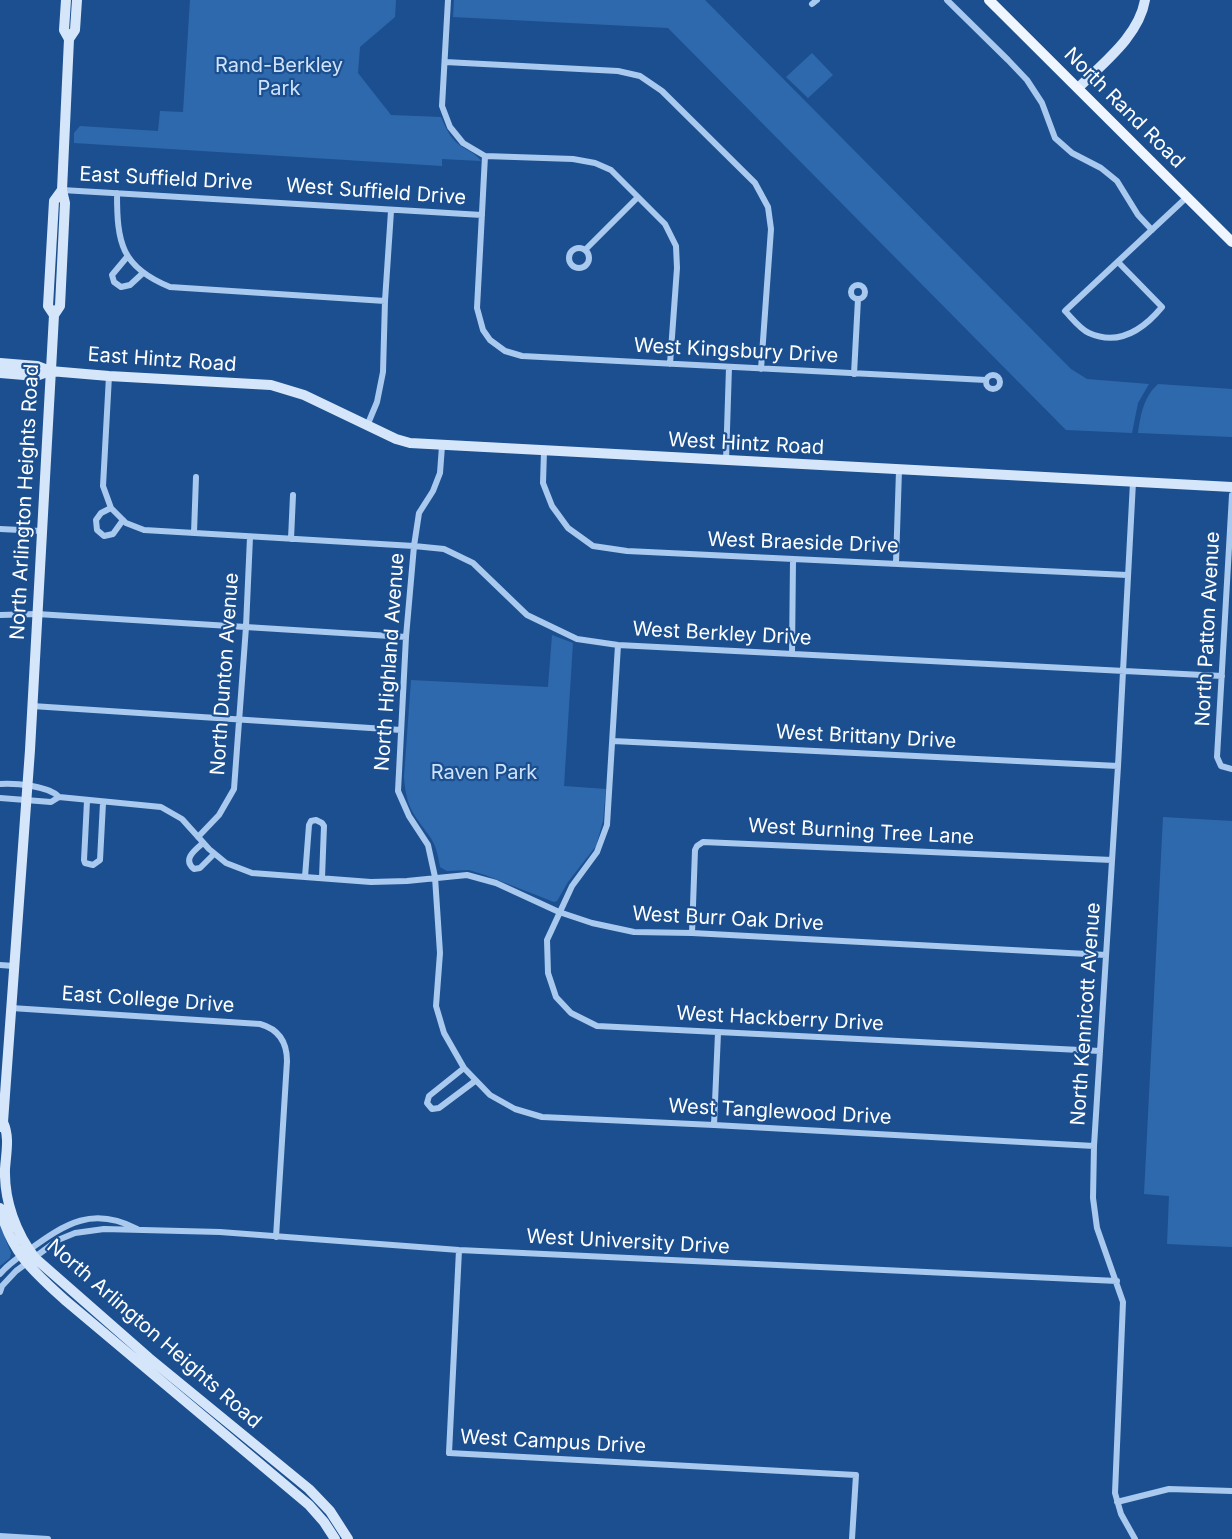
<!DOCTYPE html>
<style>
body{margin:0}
canvas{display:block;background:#1b4f8f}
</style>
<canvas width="1232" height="1539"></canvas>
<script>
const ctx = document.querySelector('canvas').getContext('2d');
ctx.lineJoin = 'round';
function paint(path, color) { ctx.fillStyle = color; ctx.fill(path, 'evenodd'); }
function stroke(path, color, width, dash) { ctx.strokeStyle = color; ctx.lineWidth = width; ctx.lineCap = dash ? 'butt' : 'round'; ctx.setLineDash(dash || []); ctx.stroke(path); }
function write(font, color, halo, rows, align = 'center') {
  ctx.font = font + ' Inter,sans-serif'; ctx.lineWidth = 4.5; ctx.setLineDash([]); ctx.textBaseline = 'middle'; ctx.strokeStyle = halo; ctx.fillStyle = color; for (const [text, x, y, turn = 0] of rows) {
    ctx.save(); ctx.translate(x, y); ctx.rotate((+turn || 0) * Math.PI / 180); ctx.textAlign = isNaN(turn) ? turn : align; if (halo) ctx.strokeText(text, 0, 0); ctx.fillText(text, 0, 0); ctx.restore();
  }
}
paint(new Path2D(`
 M190,0H396L395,17L360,47L358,73L391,115L441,117C445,126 449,136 457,143C465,150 475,152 481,161L442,159V166L74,143V133L80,126L158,131L160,111L183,112Z
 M454,0H705L1071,369L1087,379L1149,384L1138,403L1132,433L1066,430L668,28L453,17Z
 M812,53L833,75L808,98L786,77Z
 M1158,384L1232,389V437L1138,433C1141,414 1143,398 1158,384Z
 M552,635L573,643L564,786L606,789L603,821L596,846L568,882L557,901L554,902L485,875L469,870L447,871L440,867C436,840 431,839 417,819C408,807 405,792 404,777L411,680L548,687Z
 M1163,817L1232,821V1247L1167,1244L1169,1196L1144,1194Z
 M0,1225L11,1253L10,1258L0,1266Z`), '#2e69ad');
stroke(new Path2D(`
 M448,0L442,106L450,127L463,143L485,156L477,308L483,330L490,340L505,351L522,356L986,380
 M947,0L1008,60L1027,80L1042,103L1055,138L1072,153L1101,168L1117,181L1138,215L1152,230
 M812,4L817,0
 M445,62L618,71L640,76L662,91L755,183L768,207L771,229L761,369
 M485,156L573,159L595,163L611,170L665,224L676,246L677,268L670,364
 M62,190L482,215
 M117,193C117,243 121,267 170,287L385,301
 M569 258a10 10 0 1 1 20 0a10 10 0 1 1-20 0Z
 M585,250L638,197
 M127,257L112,275L114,282L121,287L130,285L143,273
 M1118,262L1162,307C1143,330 1118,346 1089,333C1080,329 1072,318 1065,311L1187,197
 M851 292a7 7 0 1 1 14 0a7 7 0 1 1-14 0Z
 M854,374L858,299
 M986 382a7 7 0 1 1 14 0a7 7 0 1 1-14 0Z
 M109,376L103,486L111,508L126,523L144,530L414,546L444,549L473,563L527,615L577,639L618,645L1222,676
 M367,426L377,402L383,372L385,301L391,211
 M442,446L440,473L433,491L419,513L414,546L406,637L398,791L409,816L428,845L435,877L440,953L436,1006L444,1033L464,1068L490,1095L515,1109L542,1117L714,1125L1094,1146
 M544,451L543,483L552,506L568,528L593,546L627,551L1127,575
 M726,461L729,367
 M1133,482L1118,766L1094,1146L1093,1198L1097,1228L1123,1302L1115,1493L1121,1514L1135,1539
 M1232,495L1217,757L1221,766L1232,769
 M111,508L101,513L96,520L97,530L104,536L113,534L123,520
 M0,529L41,531
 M194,533L196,477
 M291,539L293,495
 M896,563L899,470
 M0,615L37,614L406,637
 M618,645L607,825L597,852L572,886L547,940L548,973L556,997L571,1013L597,1026L1100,1051
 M792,654L793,560
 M32,706L401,730
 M613,741L1118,766
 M0,784C16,783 49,786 59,797L161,807L182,819L209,849L226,863L252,873L371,882L407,881L467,875L496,883L559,912L592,923L634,932L692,933L1106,955
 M0,798L51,802L59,797
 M87,801L84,860L85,863L93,865L100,860L103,803
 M198,837L219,815L234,789L246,627L250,537
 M203,843C195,850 182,859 194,869L200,868L214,854
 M305,877L309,825L311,821L316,820L322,823L324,826L322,878
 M692,933L695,850L697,846L703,842L1112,860
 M0,965L14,966
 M11,1008L260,1024C278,1029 287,1042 287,1061L276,1237
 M464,1068L429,1096L427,1103L432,1109L439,1108L475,1081
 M714,1125L718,1033
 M459,1250L449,1453L856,1475L852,1539
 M0,1274C8,1264 19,1257 29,1250C66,1223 93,1206 137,1229
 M0,1292L2,1286L16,1271L58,1240L75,1233L104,1229L220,1232L459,1250L1117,1281
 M1117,1502L1169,1489L1232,1491
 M0,1536L48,1539`), '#a9c9ee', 6);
stroke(new Path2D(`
 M69,39L75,30L77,0
 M1078,88C1103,63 1139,36 1145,0
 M54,315L48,306L54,201L62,190
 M0,363L37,366L50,371L109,376L271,385L304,395L396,439L410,443L1232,487
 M0,373L36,376L50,371
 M3,1122C10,1137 6,1153 5,1169C4,1201 16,1233 35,1258L149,1358L309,1489L330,1511L348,1539
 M0,1127L3,1122L30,750L54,315L60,306L65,203L62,190L69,39L64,30L66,0
 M0,1208C11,1253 34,1272 66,1301L309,1505L324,1522L335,1539`), '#d6e6fa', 10);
stroke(new Path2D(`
 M989,0L1232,242`), '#f0f6ff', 10);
write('20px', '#cfe3fa', '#1b4f8f', [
 ["Rand-Berkley",279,66],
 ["Park",279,89],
 ["Raven Park",484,773]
]);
write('20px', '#fff', '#1b4f8f', [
 ["North Rand Road",1124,108,45],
 ["East Suffield Drive",166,179,3],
 ["West Suffield Drive",376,192,4],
 ["West Kingsbury Drive",736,351,3],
 ["East Hintz Road",162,360,4],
 ["West Hintz Road",746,444,3],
 ["North Arlington Heights Road",25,502,-87],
 ["West Braeside Drive",803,543,2],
 ["North Patton Avenue",1208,629,-87],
 ["West Berkley Drive",722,634,3],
 ["North Highland Avenue",390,662,-86],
 ["North Dunton Avenue",225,674,-86],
 ["West Brittany Drive",866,737,3],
 ["West Burning Tree Lane",861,832,3],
 ["West Burr Oak Drive",728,919,3],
 ["East College Drive",148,1000,4],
 ["North Kennicott Avenue",1086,1014,-86],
 ["West Hackberry Drive",780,1019,3],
 ["West Tanglewood Drive",780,1112,3],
 ["West University Drive",628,1242,3],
 ["North Arlington Heights Road",154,1334,41],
 ["West Campus Drive",553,1442,3]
]);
</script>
